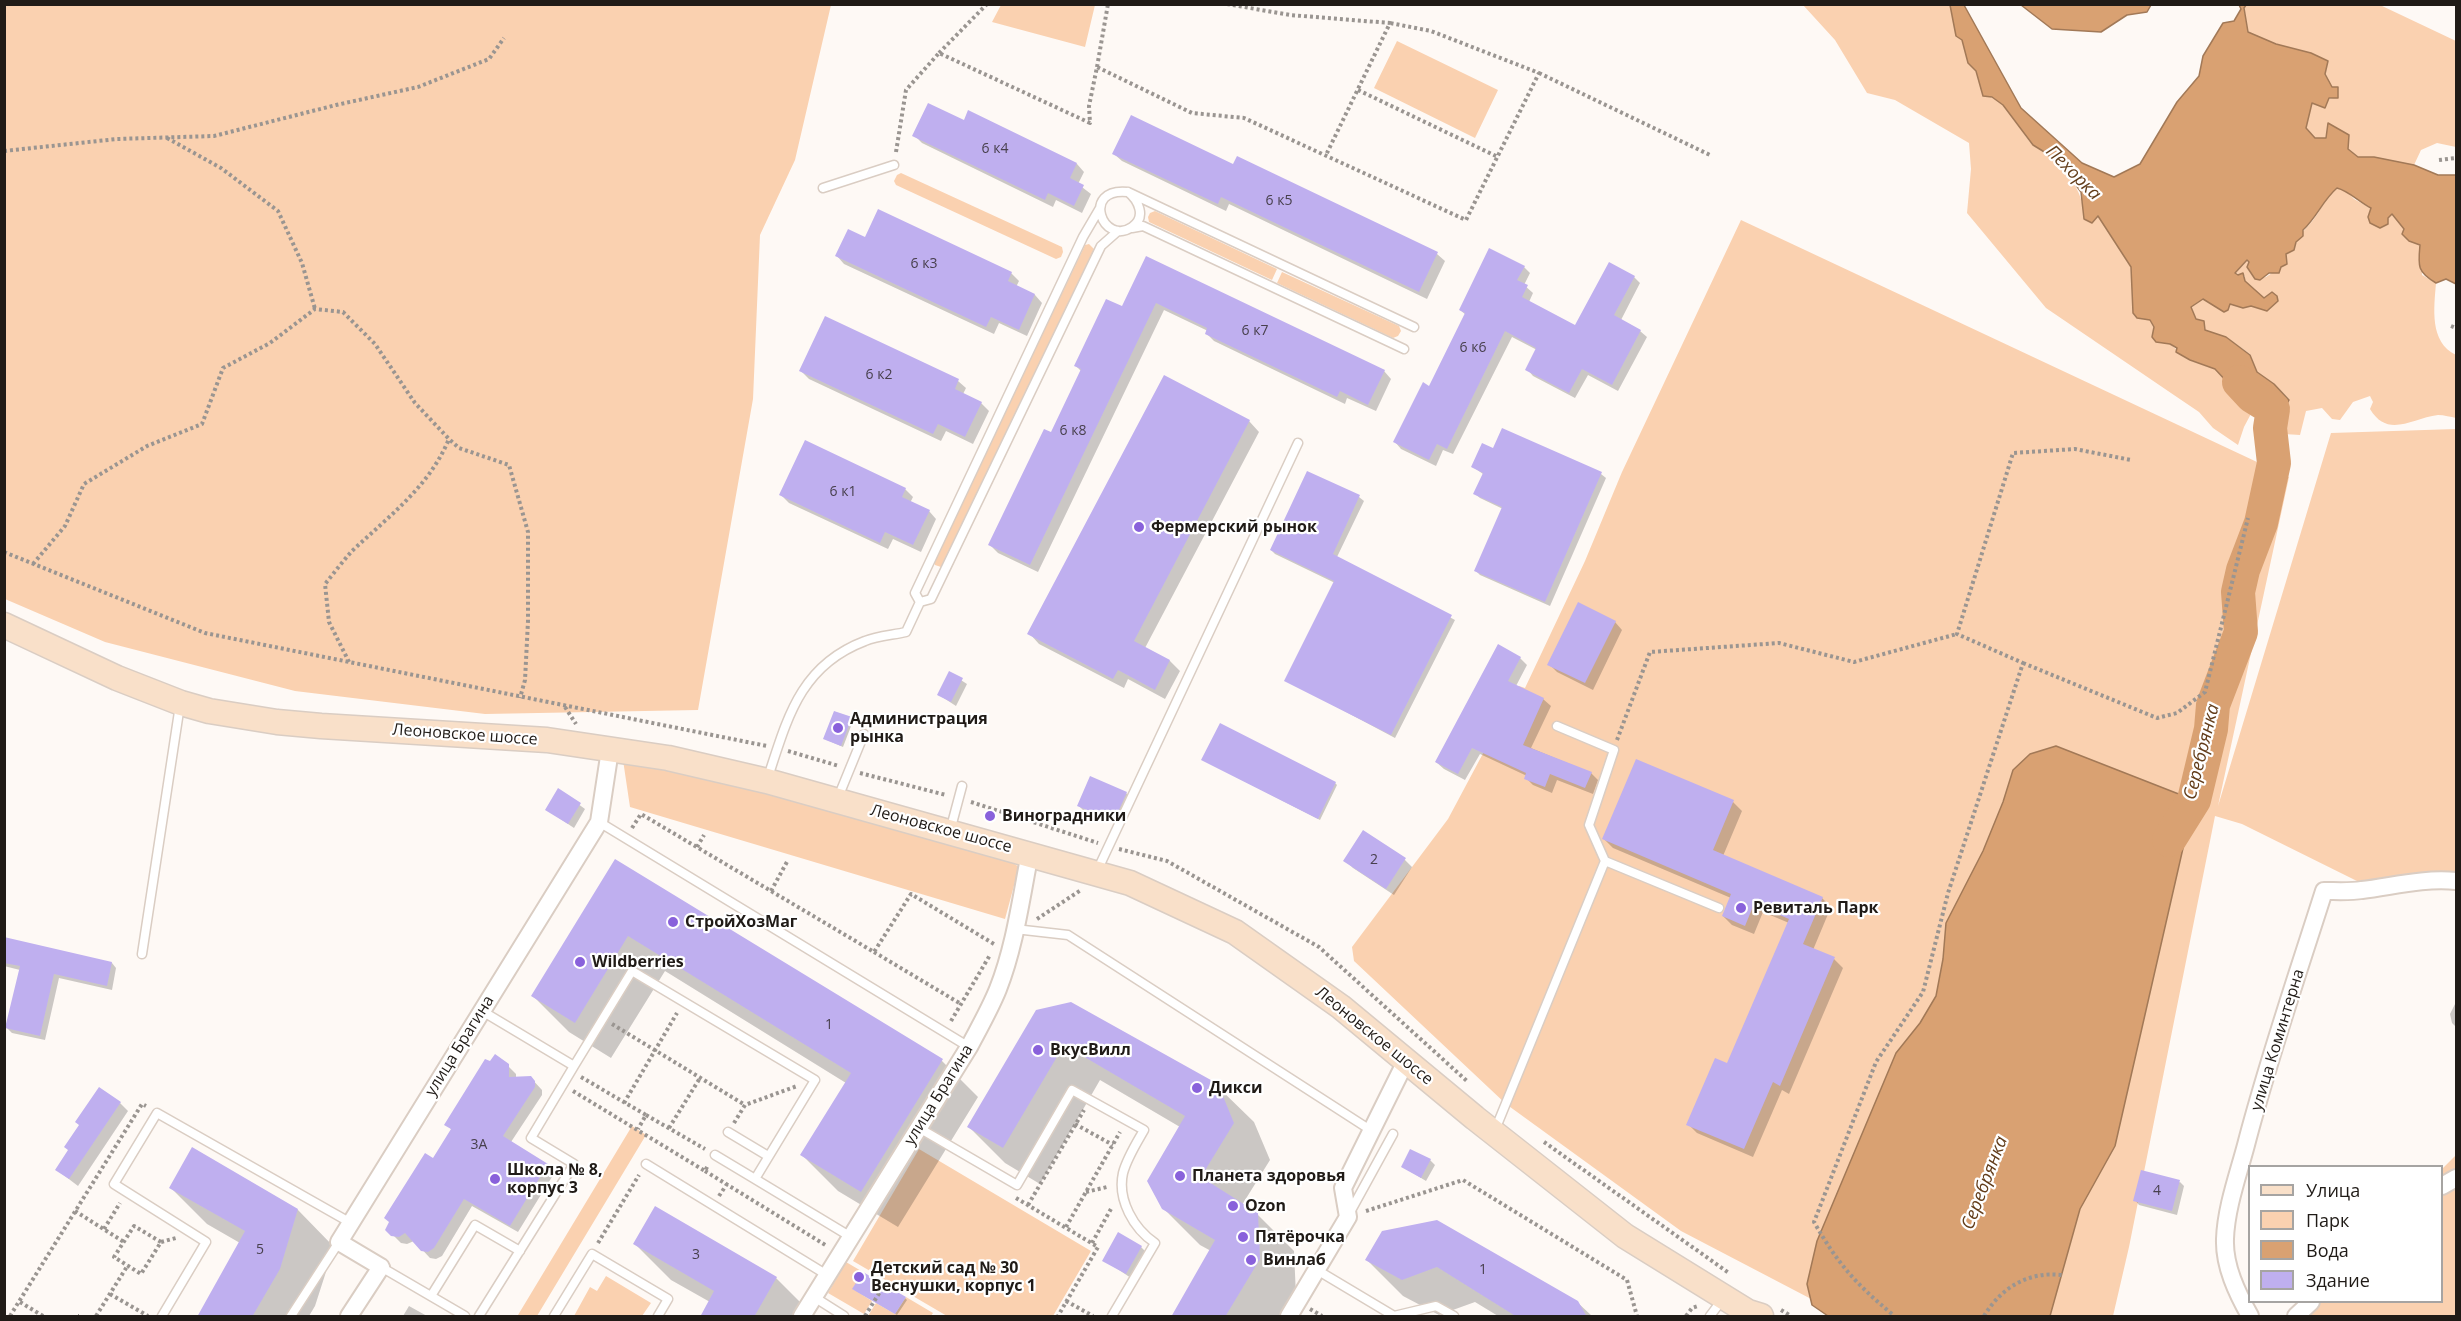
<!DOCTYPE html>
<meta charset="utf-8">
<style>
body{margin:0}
#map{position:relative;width:2461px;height:1321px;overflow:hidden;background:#fef9f5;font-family:"Open Sans",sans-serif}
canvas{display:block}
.frame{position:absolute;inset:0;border:6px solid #201b17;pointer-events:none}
.legend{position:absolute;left:2248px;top:1165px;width:195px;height:138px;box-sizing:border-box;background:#fff;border:2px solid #a6a4a2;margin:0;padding:8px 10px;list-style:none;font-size:18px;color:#201b17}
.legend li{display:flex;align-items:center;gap:12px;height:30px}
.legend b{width:30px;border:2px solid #a6a4a2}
</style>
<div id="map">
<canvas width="2461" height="1321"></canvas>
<div class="frame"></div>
<ul class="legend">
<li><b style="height:8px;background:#f9e0c9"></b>Улица</li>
<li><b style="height:16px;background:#fad1b0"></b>Парк</li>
<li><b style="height:16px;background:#d9a172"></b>Вода</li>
<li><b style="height:16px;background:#bfafef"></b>Здание</li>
</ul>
</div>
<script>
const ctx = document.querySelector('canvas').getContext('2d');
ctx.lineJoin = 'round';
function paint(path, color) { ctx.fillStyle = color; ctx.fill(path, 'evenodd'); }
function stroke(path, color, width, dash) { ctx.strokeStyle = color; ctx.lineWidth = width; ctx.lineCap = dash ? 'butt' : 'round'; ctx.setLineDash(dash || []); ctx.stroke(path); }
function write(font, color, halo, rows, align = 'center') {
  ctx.font = font + ' "Open Sans",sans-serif'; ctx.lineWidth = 4.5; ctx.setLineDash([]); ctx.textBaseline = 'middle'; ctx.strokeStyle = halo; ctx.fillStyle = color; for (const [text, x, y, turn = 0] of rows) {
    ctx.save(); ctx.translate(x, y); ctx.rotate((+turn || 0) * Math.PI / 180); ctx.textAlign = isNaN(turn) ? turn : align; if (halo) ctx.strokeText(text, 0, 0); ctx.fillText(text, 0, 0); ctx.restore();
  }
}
paint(new Path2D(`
 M2246,4L2380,5L2456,41V147L2437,143L2421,150L2414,165L2374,157H2358L2348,149L2328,123L2326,139L2315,138L2306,128L2312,103L2338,97L2311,53L2276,44L2248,32L2244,8Z
 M4,5H831L795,160L760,235L753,399L698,710L485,714L295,691L105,642L5,599Z
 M1001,5V4L1095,5L1085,47L992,22Z
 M1803,5H1950L1956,36L1962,39L1968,63L1976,71L1983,95C2009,99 2016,125 2031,143C2035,148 2041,149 2046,153C2066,170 2079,185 2084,210L2098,215L2131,267L2133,313L2137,318L2150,320L2154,327L2156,342L2170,344L2189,360L2215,369L2253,410L2244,427L2238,445L2213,428L2199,412L2168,391L2046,308L1967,213L1971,169L1969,143L1895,100L1867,93L1835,40Z
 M1397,41L1498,90L1475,138L1374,88Z
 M901,173L1062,247L1063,252L1061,257L1056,259L896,185L894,181L897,175Z
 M2337,188L2347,191L2354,199L2388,218L2392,214L2404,229L2403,235L2409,241L2420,245L2422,275L2436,283C2434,308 2429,342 2456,355V418C2451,417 2444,415 2438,415C2412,418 2388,439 2370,409L2373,402L2370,396L2353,402L2340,420L2332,419L2322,408L2306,411L2300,435L2284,434L2282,413L2289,399L2274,384L2257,372L2250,354L2226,337L2205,330L2196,319L2191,307L2203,299L2224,312L2230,304L2243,308L2251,306L2267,311L2278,301L2268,296L2264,298L2244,281L2245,276L2235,273L2247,260L2255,279L2266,277L2281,267L2286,254L2294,250C2297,234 2308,228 2316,216C2323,206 2327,196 2337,188Z
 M1155,211L1277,269L1272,280L1149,222L1148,217L1150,213Z
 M1741,220L2289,477L2218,806L2331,433L2456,429V877L2361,883L2242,824L2215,816L2129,1247L2113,1316H1861L1838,1313L1681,1231L1506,1104L1354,961L1352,947L1448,819L1519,686L1525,688L1585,561L1622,472Z
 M1089,244L1095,250L944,566L941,567L935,565L934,561L1085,245Z
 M1282,272L1399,326L1401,331L1398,336L1393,338L1277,283Z
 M623,760L698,771L995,851L1019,867L1005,919L630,807Z
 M632,1126L646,1135L537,1316L518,1315Z
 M919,1149L1091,1251L1053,1316H947L853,1261Z
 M2456,1155V1316H2288L2302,1302H2442V1169Z
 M846,1262L863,1272L853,1289L872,1301L864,1314L828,1293Z
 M606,1276L651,1303L642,1316H574L590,1287L597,1291Z
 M906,1297L933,1313L931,1316H868L876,1303L895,1314Z`), '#fad1b0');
const water = new Path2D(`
 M1950,5H1964L2021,108L2082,163L2114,177L2140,164L2177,102L2199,76L2203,56L2223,23L2234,21L2241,9L2239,5H2246L2244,8L2248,32L2276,44L2311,53L2328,61L2325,74L2332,87H2338V98H2329L2325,108L2312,103L2306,128L2315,138H2326L2328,123L2349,135L2348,149L2358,157H2374L2414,165L2438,175H2456V284L2446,279L2436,283C2417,272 2418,266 2420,245L2409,241L2402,234L2404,229L2392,214L2388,218V224L2380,228L2370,223L2368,217L2371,208C2359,202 2349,191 2337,188C2323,200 2317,217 2303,230V236L2296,242L2294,250L2286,254L2287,264L2281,267L2279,273H2269L2260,280L2255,279L2247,267L2249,262L2247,260L2235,273L2238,275L2243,273L2245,281L2264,298L2272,292L2277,296L2278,301L2267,311L2251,306L2243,308L2230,304L2228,310L2224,312L2203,299L2191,307L2196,319L2204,321L2205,330L2226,337L2250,355L2257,372L2274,384L2289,400L2282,413L2266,409L2253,410L2215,369L2190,360L2176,352L2177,348L2170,344L2156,342L2152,337L2154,327L2150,320L2137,318L2133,313L2131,267L2098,216L2092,223L2084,219L2081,192L2066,172L2046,153L2033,145L2003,105L1992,97L1983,96L1976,71L1968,63L1962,40L1956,36Z
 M2021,5H2151L2147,12L2127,15L2101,32L2052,29Z
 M2056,746L2194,800L2115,1146L2080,1209L2050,1316H1828L1812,1305L1807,1284L1817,1241L1896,1053L1920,1023L1936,996L1943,959L1946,923L1983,851L2003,802L2013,770L2030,754Z`);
paint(water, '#d9a172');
stroke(water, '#a27957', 1.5);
paint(new Path2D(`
 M964,122L1077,164L1084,172L1078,184L1091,194L1082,213L1056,200L1053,207L922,143L914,135Z
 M1114,154L1234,166L1237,158L1437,254L1445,261L1427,299L1229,204L1226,211L1122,161Z
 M866,238L1011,273L1019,281L1016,287L1035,295L1042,303L1027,336L999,323L994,334L844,264L837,256Z
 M1147,258L1384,371L1391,379L1376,411L1347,398L1345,404L1214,341L1206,333L1208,331L1164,310L1038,572L998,553L990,545L1051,434L1081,371L1076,366L1123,308Z
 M1524,267L1530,273L1524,285L1533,293L1529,302L1576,327L1634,277L1640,283L1621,320L1640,331L1647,337L1618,391L1588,375L1575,398L1533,376L1527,369L1537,350L1512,337L1453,454L1443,450L1436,466L1401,449L1395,442L1430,388L1466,315L1460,310Z
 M801,371L958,381L966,388L963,394L981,403L989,411L973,444L946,431L941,441L809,379Z
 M1249,421L1259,432L1145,648L1170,661L1180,671L1165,699L1128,679L1124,688L1039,644L1029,633Z
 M1494,450L1601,474L1606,478L1550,606L1480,575L1475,570L1503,509L1480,498L1475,494L1483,474L1473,467Z
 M1308,473L1359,497L1364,501L1337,557L1455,620L1395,738L1286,680L1335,583L1275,554L1271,550Z
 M905,489L913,497L910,503L929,511L936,519L921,552L893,539L888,549L789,503L781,495Z
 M1615,622L1622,630L1593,690L1557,672L1549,664Z
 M1520,658L1527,665L1516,686L1543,699L1551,706L1531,748L1591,773L1598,780L1593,794L1557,780L1552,793L1533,785L1526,778L1527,776L1480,754L1465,780L1444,769L1436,762Z
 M950,673L967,684L956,706L939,695Z
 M851,719L853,721L843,747L827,740Z
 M1205,761L1335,783L1337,785L1320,820Z
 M559,790L585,809L574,828L547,810Z
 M1126,793L1131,798L1119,825L1084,811L1079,806Z
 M1733,802L1742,811L1723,856L1822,898L1831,907L1813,950L1834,959L1843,968L1789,1094L1782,1090L1753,1157L1697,1133L1688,1124L1728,1065L1789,923L1763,912L1754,934L1732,925L1723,916L1731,898L1613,848L1604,839Z
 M1345,860H1405L1412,867L1394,895L1353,868Z
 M616,861L942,1061L978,1097L898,1227L838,1191L802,1155L846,1083L665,971L611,1058L569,1032L533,996Z
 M4,939L112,963L116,968L112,990L59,978L45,1040L12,1033L7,1028L20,970L4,966Z
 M2456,1002V1027L2452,1023L2450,1014Z
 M1037,1012L1217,1086L1254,1122L1270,1160L1242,1205L1257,1214L1294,1251L1296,1296L1283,1316H1173L1211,1251L1200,1245L1163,1208L1180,1127L1100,1080L1040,1184L1005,1163L969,1127Z
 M508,1066L516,1074V1078L530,1077L542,1090V1095L511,1142L547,1165L555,1172L518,1232L472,1206L442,1256L436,1259L430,1258L414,1241L407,1244L401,1243L387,1229L452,1130L446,1124Z
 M120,1103L128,1111L78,1186L57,1170Z
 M1430,1160L1435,1165L1426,1181L1403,1167Z
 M2180,1182L2184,1186L2177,1215L2139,1205L2135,1200Z
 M171,1188L298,1210L334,1247L315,1306L309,1316H199L240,1243L207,1224Z
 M1383,1233L1577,1302L1592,1316H1498L1475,1302L1439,1315L1403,1296L1367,1260Z
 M635,1244L776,1278L812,1314L811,1316H701L710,1302L671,1280Z
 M1141,1247L1146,1252L1131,1278L1104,1260Z
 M856,1291L905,1298L907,1300L897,1315Z
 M409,1306L427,1316H403Z`), '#0003');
stroke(new Path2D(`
 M2169,840L2194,800L2211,729L2213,705L2241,632L2238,592L2243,570L2261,523L2274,463L2270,428L2273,409L2252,396L2239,382`), '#d9a172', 34);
paint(new Path2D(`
 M928,103L964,120L968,110L1077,163L1070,178L1084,185L1074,206L1048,193L1045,200L912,136Z
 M1131,115L1233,164L1237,156L1438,252L1419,292L1221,197L1218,204L1112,154Z
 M878,209L1012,272L1008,281L1035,294L1019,330L991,317L986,327L835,256L848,229L865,237Z
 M1489,248L1525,266L1517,280L1528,285L1522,297L1575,325L1609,262L1635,276L1614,315L1641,330L1612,385L1582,369L1569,393L1525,370L1536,348L1505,331L1447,449L1437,444L1429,460L1393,442L1423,382L1429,386L1465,313L1459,310Z
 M1146,256L1385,370L1368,405L1340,391L1337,397L1205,334L1207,328L1156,303L1030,565L988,545L1044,429L1051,432L1081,369L1074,366L1106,299L1122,306Z
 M825,316L959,379L955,389L982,402L965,437L938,424L933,434L799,371Z
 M1164,375L1250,420L1134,641L1170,660L1155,690L1118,670L1113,679L1027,634Z
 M1502,428L1602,472L1545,602L1474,571L1502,507L1473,494L1483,473L1471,467L1482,443L1493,448Z
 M805,440L906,488L902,497L930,510L913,545L885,532L880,543L779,495Z
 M1307,471L1360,495L1333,554L1452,615L1391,735L1284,681L1334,581L1270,550Z
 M1578,602L1616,621L1585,683L1547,665Z
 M1498,644L1521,657L1508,681L1544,698L1523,745L1592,772L1585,788L1550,774L1545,787L1524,779L1526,773L1472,748L1458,774L1435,762Z
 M949,671L963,678L951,702L937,695Z
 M834,711L852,717L841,746L823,739Z
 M1220,723L1336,782L1318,819L1201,760Z
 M1636,759L1734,800L1713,850L1823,897L1803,944L1835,957L1780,1086L1773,1082L1744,1149L1686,1125L1715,1058L1727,1063L1789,919L1754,904L1745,926L1722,916L1731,894L1602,839Z
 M1090,776L1127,792L1114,821L1077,806Z
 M558,788L581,803L568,824L545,810Z
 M1363,830L1406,858L1386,889L1343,861Z
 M615,859L943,1059L861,1192L800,1155L851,1073L628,936L575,1023L531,996Z
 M4,937L112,962L107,986L54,974L40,1036L5,1028L20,966L4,963Z
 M1071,1002L1218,1084L1234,1123L1201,1177L1258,1213L1260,1259L1225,1317H1171L1215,1240L1162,1209L1147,1181L1185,1116L1064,1045L1003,1148L967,1127L1036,1010Z
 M495,1054L509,1064V1077L531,1076L535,1081V1087L503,1136L548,1164L510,1226L464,1199L434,1248L428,1252L421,1251L405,1233L399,1237L391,1236L385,1230L389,1222L384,1218L425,1153L433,1158L451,1129L444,1125L485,1059L490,1061Z
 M99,1087L121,1102L69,1179L55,1170L68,1150L64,1147L79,1125L75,1122Z
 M192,1147L298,1209L280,1269L252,1317H197L245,1231L169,1188Z
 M1410,1149L1431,1159L1421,1178L1401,1167Z
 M2141,1170L2180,1180L2172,1211L2133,1201Z
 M655,1206L777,1277L754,1317H700L714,1291L633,1244Z
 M1437,1220L1578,1301L1587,1317H1517L1437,1267L1402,1280L1365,1260L1382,1231Z
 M1118,1232L1142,1246L1126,1274L1102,1261Z
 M863,1272L906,1297L895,1314L852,1289Z`), '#bfafef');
const lane = new Path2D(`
 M823,188L894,165
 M1128,192C1138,200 1147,217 1132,227C1103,247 1080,187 1128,192L1414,327
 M1100,208L1083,237L915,593L920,602L931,599L1101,246L1118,231
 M1132,228L1143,226L1404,349
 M1557,726L1614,750L1589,825L1605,861
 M767,780C787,720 799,666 865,641C877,636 893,635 906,632L920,602
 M837,800L864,734
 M599,822L969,1047
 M950,831L962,786
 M1097,871L1298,443
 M1015,929L1068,935L1372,1131
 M142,954L180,705
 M482,1011L574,1066L632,971L815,1080L755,1179L851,1237
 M919,1128L1017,1185L1072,1090L1144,1130C1136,1144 1127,1158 1123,1173C1117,1200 1134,1229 1155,1243L1112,1316
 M1495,1130L1605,861L1719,908
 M728,1132L768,1156
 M715,1155L755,1179
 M646,1164L827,1275
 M1349,1214L1393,1134
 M381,1267L465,1316
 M1317,1270L1394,1316L1436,1306L1454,1316
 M431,1296L475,1225L520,1251
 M814,1297L844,1316
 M162,1316L206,1242L114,1184L157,1113L351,1223
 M291,1316L339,1242
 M479,1316L574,1164L531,1138L574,1066
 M554,1316L592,1254L668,1299L658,1316
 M1710,1316L1722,1300`);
const street = new Path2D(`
 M2442,1186L2456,1178
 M349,1316L381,1267L339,1242L599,822L610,750
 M802,1316L969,1047C979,1028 990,1009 998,989C1015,946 1021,898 1030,853
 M1289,1316L1348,1217L1343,1188L1406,1061
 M2250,1316C2237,1293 2224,1266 2225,1239C2226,1208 2238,1175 2246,1145C2268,1060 2297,976 2324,891C2336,891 2350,892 2362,890C2394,886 2423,878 2456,881
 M2296,1316L2311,1302`);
const secondary = new Path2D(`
 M4,625L117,678L181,703L209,711L277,722L321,726L547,740L668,758L767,781L1130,883L1235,932L1341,1007L1475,1118L1625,1236L1748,1312L1761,1316`);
stroke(lane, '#dacdc3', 11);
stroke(street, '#dacdc3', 20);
stroke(secondary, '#dacdc3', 27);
stroke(new Path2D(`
 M1227,4L1290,15L1390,23L1326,155
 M939,53L987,4
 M1097,67L1108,4
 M1539,73L1710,155
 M1358,90L1498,157
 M167,138L221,168L278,211L302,263L315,309
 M4,151L117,139L214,136L336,105L418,87L489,59L504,38
 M896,152L906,90L939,53L1090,123L1089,106L1097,67L1192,113L1244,118L1466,220L1539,73L1431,31L1390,23
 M2439,160L2456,158
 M2451,326L2456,328
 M4,552L205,633L767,746
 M33,564L65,526L84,484L147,446L202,424L223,368L270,343L315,309L343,312L375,344L415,403L449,439L459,448L509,465L528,532V621L525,680L520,698
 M349,662L329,622L325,584C334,573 343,561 352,551C389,516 429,487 449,439
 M2023,663L2157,718L2177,713L2205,692L2248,518
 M565,707L576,724
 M1617,740L1650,652L1779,643L1854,662L1957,634
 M788,751L839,766
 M860,773L946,795
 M971,802L1098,843
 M632,828L641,814L874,952L911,894L994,944
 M697,847L704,835
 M1119,849L1167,861L1319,947L1468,1082
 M771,891L788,860
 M1037,919L1081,890
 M874,952L961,1004
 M951,1021L990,955
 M612,1024L745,1105
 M581,1077L646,1115L638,1129
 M573,1091L705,1171L708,1165
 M624,1103L677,1013
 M646,1115L705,1149
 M734,1123L745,1105L797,1086
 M1075,1124L1113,1145
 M669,1128L700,1078
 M1544,1142L1729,1273
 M705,1171L827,1246
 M1086,1192L1107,1187
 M719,1196L727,1184
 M1016,1198L1098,1247L1058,1316
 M1028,1205L1084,1110
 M75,1211L124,1242
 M1366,1211L1463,1180L1627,1280L1637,1316
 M1066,1227L1120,1132
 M104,1229L120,1203
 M161,1242L134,1226L114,1257L141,1274L161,1242L176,1238
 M598,1243L639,1175
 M1092,1243L1112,1207
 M110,1294L148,1316
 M1066,1301L1093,1316
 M20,1302L43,1316
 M1310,1309L1322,1316
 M1781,1310L1791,1316
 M1892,1314C1855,1283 1838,1264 1814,1222L1876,1062L1923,992L1948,893L2023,663L1957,634L2013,453L2075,449L2131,460
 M10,1316L142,1104L146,1106
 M78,1316H79
 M96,1316L128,1265
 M865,1316L883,1287
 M1686,1316L1692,1308L1698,1306
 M1984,1316C2001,1288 2028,1271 2062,1275`), '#9a9591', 4, [3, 3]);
stroke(lane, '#fff', 8);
stroke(street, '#fff', 16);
stroke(secondary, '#f9e0c9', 24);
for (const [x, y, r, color] of [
 [1139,527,6,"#8961db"],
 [838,728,6,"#8961db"],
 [990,816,6,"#8961db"],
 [1741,908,6,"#8961db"],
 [673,922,6,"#8961db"],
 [580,962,6,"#8961db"],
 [1038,1050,6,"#8961db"],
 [1197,1088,6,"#8961db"],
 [1180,1176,6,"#8961db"],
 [495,1179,6,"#8961db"],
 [1233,1206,6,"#8961db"],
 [1243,1237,6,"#8961db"],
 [1251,1260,6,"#8961db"],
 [859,1277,6,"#8961db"]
]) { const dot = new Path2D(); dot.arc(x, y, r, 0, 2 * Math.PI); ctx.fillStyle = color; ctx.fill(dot); stroke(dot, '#fff', 2); }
write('14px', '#48404d', null, [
 ["6 к4",995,149],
 ["6 к5",1279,201],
 ["6 к3",924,264],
 ["6 к7",1255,331],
 ["6 к6",1473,348],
 ["6 к2",879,375],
 ["6 к8",1073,431],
 ["6 к1",843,492],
 ["2",1374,860],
 ["1",829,1025],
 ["3А",479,1145],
 ["4",2157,1191],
 ["5",260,1250],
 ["3",696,1255],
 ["1",1483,1270]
]);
write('bold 16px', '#201b17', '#fff', [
 ["Фермерский рынок",1151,527],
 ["Администрация",850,719],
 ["рынка",850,737],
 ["Виноградники",1002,816],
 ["Ревиталь Парк",1753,908],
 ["СтройХозМаг",685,922],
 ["Wildberries",592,962],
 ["ВкусВилл",1050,1050],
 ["Дикси",1209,1088],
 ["Школа № 8,",507,1170],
 ["корпус 3",507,1188],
 ["Планета здоровья",1192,1176],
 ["Ozon",1245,1206],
 ["Пятёрочка",1255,1237],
 ["Винлаб",1263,1260],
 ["Детский сад № 30",871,1268],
 ["Веснушки, корпус 1",871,1286]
], 'left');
write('16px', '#201b17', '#fff', [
 ["Леоновское шоссе",465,735,4],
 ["Леоновское шоссе",941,829,15],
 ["Леоновское шоссе",1374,1036,39],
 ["улица Коминтерна",2278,1040,-73],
 ["улица Брагина",460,1046,-58],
 ["улица Брагина",939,1095,-58]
]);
write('italic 18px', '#633d1a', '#fff', [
 ["Пехорка",2073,173,45],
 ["Серебрянка",2202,752,-76],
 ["Серебрянка",1985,1183,-69]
]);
</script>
